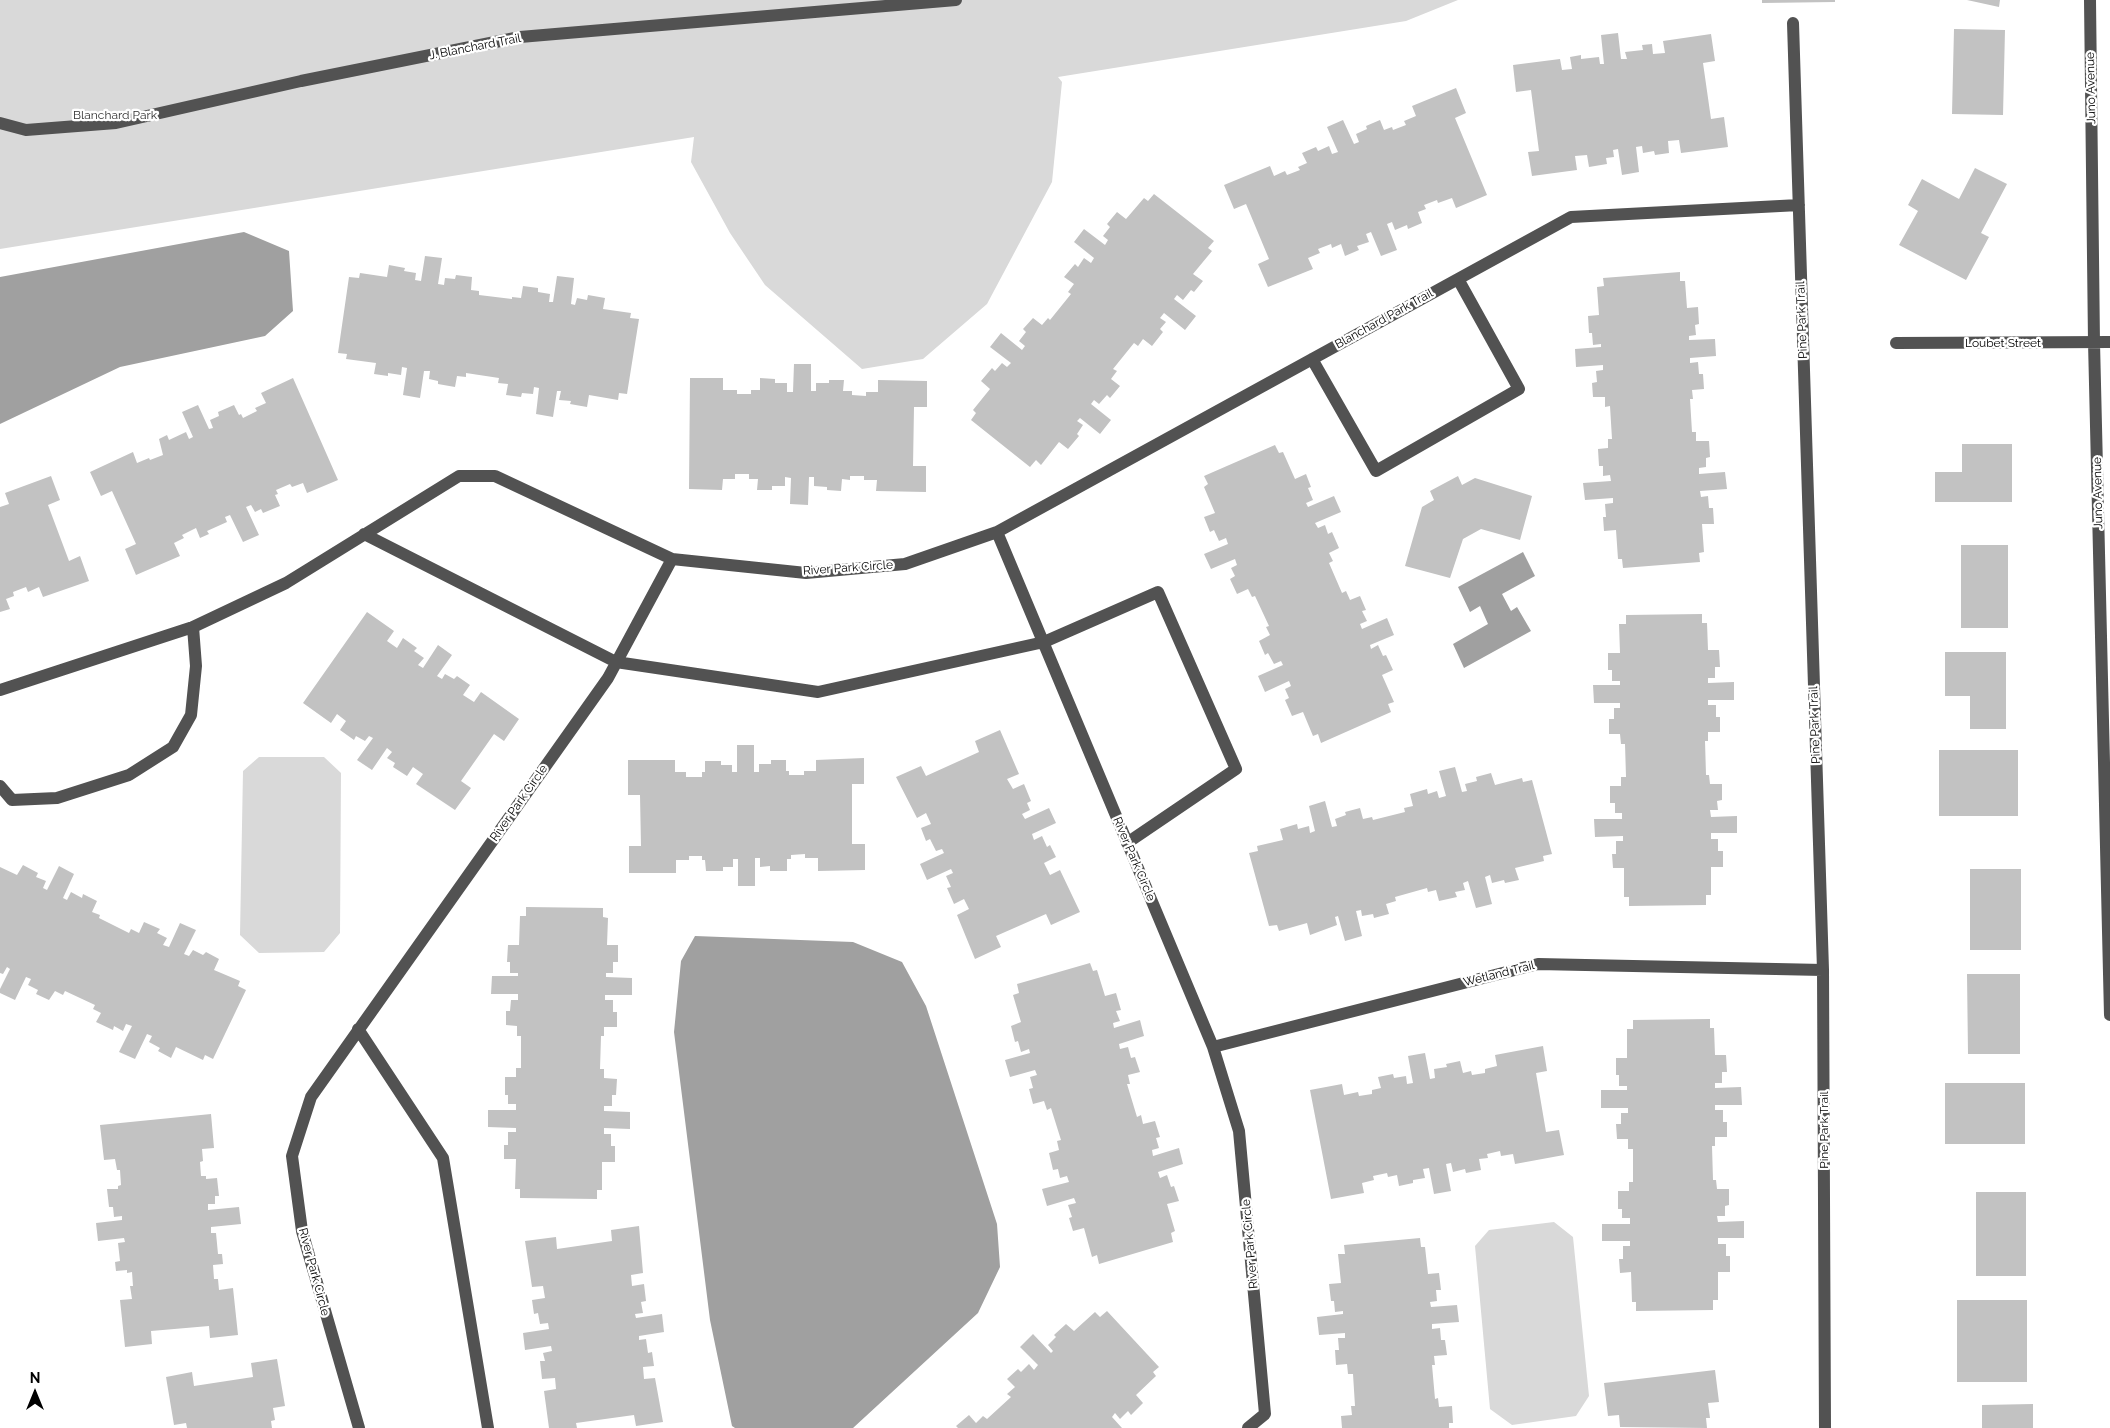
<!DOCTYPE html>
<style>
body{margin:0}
#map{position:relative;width:2110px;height:1428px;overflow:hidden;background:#fff;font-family:Raleway,sans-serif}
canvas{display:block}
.north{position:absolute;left:10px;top:1368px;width:50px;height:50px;-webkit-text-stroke:4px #fff;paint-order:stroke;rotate:0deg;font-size:14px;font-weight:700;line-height:20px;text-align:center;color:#000}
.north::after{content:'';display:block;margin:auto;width:18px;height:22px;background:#000;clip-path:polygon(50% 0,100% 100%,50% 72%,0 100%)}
</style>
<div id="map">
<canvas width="2110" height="1428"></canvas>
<div class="north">N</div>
</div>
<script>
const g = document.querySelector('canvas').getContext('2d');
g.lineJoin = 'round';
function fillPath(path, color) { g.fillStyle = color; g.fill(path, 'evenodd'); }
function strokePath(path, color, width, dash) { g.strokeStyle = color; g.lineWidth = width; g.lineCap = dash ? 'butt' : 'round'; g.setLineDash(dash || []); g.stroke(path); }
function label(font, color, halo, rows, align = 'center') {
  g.font = font + ' Raleway,sans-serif'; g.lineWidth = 4.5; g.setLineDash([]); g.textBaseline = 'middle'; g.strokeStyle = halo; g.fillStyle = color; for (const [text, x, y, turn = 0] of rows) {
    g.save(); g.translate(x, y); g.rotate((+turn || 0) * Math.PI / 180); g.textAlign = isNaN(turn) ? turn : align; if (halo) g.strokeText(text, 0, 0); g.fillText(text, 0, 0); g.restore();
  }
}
fillPath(new Path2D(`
 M0,0H1458L1406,21L1058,77L1062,82L1052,182L987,304L923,359L862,369L765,285L730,233L691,162L694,137L0,249Z
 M259,757H324L341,773L340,933L324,952L259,953L240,935L243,771Z
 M1554,1222L1573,1237L1589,1396L1576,1416L1512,1425L1490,1409L1475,1246L1489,1230Z`), '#d9d9d9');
fillPath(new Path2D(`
 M244,232L289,251L293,311L265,336L120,367L0,424V277Z
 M1523,552L1535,576L1502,594L1511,611L1517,607L1531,631L1464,668L1453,644L1488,624L1480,606L1470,612L1458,587Z
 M695,936L853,942L902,962L926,1006L997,1224L1000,1267L978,1313L853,1428H735L732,1426L710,1320L674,1032L681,961Z`), '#a0a0a0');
fillPath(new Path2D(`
 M1762,0H1835V2L1762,3Z
 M1967,0H2000L1999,7Z
 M1954,29L2005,30L2003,115L1952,114Z
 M1618,33L1621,59H1627L1625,52L1643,50L1642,45L1652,44L1653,54L1665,53L1663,41L1711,34L1715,61L1703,63L1711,119L1724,117L1728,147L1681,153L1679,140L1668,141L1669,153L1655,155L1654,151L1643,153L1642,146L1636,147L1639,172L1622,175L1618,149L1613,150L1614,157L1606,158L1607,164L1589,167L1587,155L1575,156L1577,170L1532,176L1528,152L1539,151L1531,90L1516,92L1513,65L1560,59L1562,70L1572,69L1570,57L1581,55V59L1599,57L1600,64H1604L1601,35Z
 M1456,88L1466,113L1455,118L1487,195L1456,208L1452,198L1438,203L1437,200L1424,205L1426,209L1418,212L1422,223L1408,229L1407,225L1395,230L1392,222L1387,224L1397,250L1381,256L1371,232L1366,234L1369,242L1357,246L1359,250L1345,256L1341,244L1332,248L1331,244L1318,249L1320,253L1308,258L1313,269L1268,287L1258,264L1269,259L1246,204L1234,209L1224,185L1270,166L1274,176L1285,171L1287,175L1300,170L1298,167L1307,163L1302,153L1316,147L1318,151L1329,146L1332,154L1338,152L1327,127L1343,120L1354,144L1359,142L1356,134L1367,129L1366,126L1380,120L1384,130L1392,127L1393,130L1406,125L1404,121L1416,116L1412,106Z
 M1975,168L2007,184L1981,233L1989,237L1966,280L1899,245L1918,211L1908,205L1922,179L1959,199Z
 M1154,194L1214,241L1208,248L1212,251L1193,274L1203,281L1194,292L1191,290L1183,300L1177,295L1174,299L1196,316L1185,330L1164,313L1160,318L1166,322L1160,329L1163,332L1152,346L1143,339L1138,346L1134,343L1113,369L1117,371L1111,379L1120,386L1110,398L1107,395L1099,404L1094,400L1091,404L1111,420L1100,434L1080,418L1077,421L1083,425L1077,434L1079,436L1068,449L1059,442L1041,465L1036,460L1030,467L971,420L976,413L973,410L990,389L981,381L992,368L995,371L1002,363L1007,367L1011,363L990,347L1001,333L1022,350L1025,346L1019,341L1026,332L1023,329L1033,318L1042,325L1048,318L1050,320L1071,294L1068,292L1074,284L1064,277L1075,264L1078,267L1084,258L1091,263L1094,258L1074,242L1084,229L1105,245L1108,240L1103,236L1110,227L1107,224L1117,212L1126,219L1144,198L1148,201Z
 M425,256L442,258L438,284L444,285L445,278L455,279L456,275L472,277L471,290L479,291V295L512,299V297L521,298L523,286L538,288V292L550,294L549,302H553L557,276L574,278L571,304L575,305L577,298L587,300L588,295L605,298L603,309L631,313L630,318L639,319L627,394L619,393L618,400L589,395L587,407L570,404L571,401L559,400L561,391H557L553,417L536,414L539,388L534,387L533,394L522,393L521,397L506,395L508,384L498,383L499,378L466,373V377L457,376L455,387L438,384V381L429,379L430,371H424L420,398L403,395L407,368L402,367L401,375L388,373V376L374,374L376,363L346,359L347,354L338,353L349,277L359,278L360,273L387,277L389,265L405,268L404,271L416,273L415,280L421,281Z
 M1680,272V281H1685L1687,308L1698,307L1699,324L1695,325L1696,335L1689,336V340L1715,339L1716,356L1690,358V363L1698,362L1699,374H1703L1704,389L1692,390L1693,399H1690L1692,432H1696V441H1709L1710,457L1706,458V467L1699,468V474L1725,472L1727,489L1700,491L1701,497L1708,496L1709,508H1713L1714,524H1702L1704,552L1699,553L1700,562L1623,568L1622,559H1618L1616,530L1604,531L1603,517H1606L1605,504L1613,503V498L1585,500L1583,483L1611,481L1610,475L1603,476V466H1599L1598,449L1608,448V439H1612L1610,406L1605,407V397H1593L1592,383L1597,382L1596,371L1603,370V365L1576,367L1575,349L1601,347V344L1593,345L1592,333H1589L1588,316L1599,315L1597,287L1604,286L1603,278Z
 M794,364H811V391H816V383H829V380H844L843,391H852V395L866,396V392H878V380L927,381V407H914L913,466H926V492L876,491L877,480H864V476H850V480L842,479L841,491L827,490V487L814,486V477H809L808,505L790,504L791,478L785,477V486H772V490H757L758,479H749V474H735V479H723L722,490L689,489L690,378H723V390H737V394H751V390H760V378L775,379V383H787V392H793Z
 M293,378L338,480L307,493L303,483L292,487L290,484L276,490L278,494L275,495L280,506L263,513L261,509L255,512L251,505L246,507L259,535L243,542L230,515L225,517L227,522L207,531L209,534L200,538L196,528L182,535L184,538L174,543L180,556L136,575L125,549L136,544L112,491L101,496L90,472L133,452L137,463L149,458L150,460L163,455L159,439L167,435L169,440L186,432L189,439L193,437L182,412L198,405L209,429L213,428L210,420L219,416L218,412L234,405L239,415L241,414L243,418L257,411L255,408L266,403L261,393Z
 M1962,444H2012V502H1935V472H1962Z
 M1275,445L1279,453L1283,452L1295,479L1306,474L1311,487L1308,488L1313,500L1306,503L1308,507L1334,496L1341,512L1315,523L1318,528L1325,525L1328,534L1332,532L1339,548L1329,553L1333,561L1329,563L1342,593L1346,591L1350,600L1360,596L1366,610L1362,611L1367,621L1360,624L1362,629L1387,618L1394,635L1370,645L1371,649L1378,645L1383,656L1386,655L1393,670L1382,675L1394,702L1388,704L1391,712L1321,743L1318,734L1313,736L1303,712L1292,716L1285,700L1289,698L1285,689L1291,686L1289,681L1265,692L1258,676L1283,665L1281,661L1274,664L1268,653L1265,655L1259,641L1270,635L1266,627L1269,626L1255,596L1252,597L1248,589L1237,594L1230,579L1235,576L1231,568L1237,565L1235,559L1211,569L1204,554L1228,544L1226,538L1219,541L1214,530L1210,532L1204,517L1215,513L1204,487L1208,484L1204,476Z
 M51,476L60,500L48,505L69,561L80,556L89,581L43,597L39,587L28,592L26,587L13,592L14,596L6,599L10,609L0,612V507L9,504L5,493Z
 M1458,476L1462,485L1475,478L1532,496L1520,540L1481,529L1463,539L1450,578L1405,566L1422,507L1434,500L1430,491Z
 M1961,545H2008V628H1961Z
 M367,612L394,631L387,641L397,648L403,638L417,648L414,651L424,658L418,665L423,668L438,645L452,655L437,676L442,679L445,674L454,679L457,676L470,685L463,695L474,702L481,692L519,719L504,741L494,734L461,781L471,788L455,810L416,784L423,774L413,767L407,776L393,767L395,763L387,758L392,752L387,748L372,770L357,760L373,738L369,736L365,741L356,736L354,740L340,730L346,721L337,714L331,723L303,703Z
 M1702,614V623H1707L1708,650H1719L1720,667H1715V678H1708V683L1734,682V700H1708V705H1716V717H1720V732H1708V741H1705L1706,775H1709L1710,784H1722V800L1717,801L1718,810H1710L1711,817L1737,816V833H1711V839H1718V851H1723V867H1711V895H1706V905L1629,906V897H1624V868H1613L1612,854H1616V841H1623V836L1595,837L1594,819H1622V813H1615V803H1610V786H1621V777H1626L1625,744H1621L1620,734H1609V719H1614V708H1620V703H1594L1593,685H1620V681H1612V670H1608V653H1620L1619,624H1626V615Z
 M1945,652H2006V729H1970V696H1945Z
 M1000,730L1019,774L1007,779L1013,789L1024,784L1031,801L1027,803L1030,810L1022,814L1025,819L1049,808L1056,823L1032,834L1034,840L1042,836L1047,847L1050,845L1056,857L1044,863L1050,875L1060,870L1080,912L1051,925L1046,914L996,936L1001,947L975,959L957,915L969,909L964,899L954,904L947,888L951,887L946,876L953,873L951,869L927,880L920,864L944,853L942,849L936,851L930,839L926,841L921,828L931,824L926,813L917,818L896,777L921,766L926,776L979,752L975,741Z
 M737,745H754V772H759V764H771V760H786V771H789V775H804V771H816V760L864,758V784H852V844H865V870L818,871V858H805V854L791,855V859H787V871H770V866L760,867V858H755V886H738V859H733V867H723V871H706L705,860H702V856H689V860H676V873H629V846H641L640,795H628V760H675V772H686V777H702V772H705V761H721V765H732V772H737Z
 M1939,750H2018V816H1939Z
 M1455,767L1462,792L1467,791L1465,784L1477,781L1476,777L1491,773L1495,785L1522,778L1523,782L1532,780L1552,854L1543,856L1544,861L1515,868L1519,880L1505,883L1504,880L1492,883L1490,875L1485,877L1492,904L1476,908L1468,881L1463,883L1465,890L1455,892L1457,897L1439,901L1436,890L1428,892L1427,888L1395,897L1396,901L1386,904L1389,914L1374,918L1373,914L1362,916L1361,910L1356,911L1362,936L1345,941L1338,916L1335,917L1337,925L1310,935L1307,923L1279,931L1277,925L1269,926L1249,853L1258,851L1257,846L1283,840L1280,829L1297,824L1298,829L1309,826L1310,833L1315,831L1309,806L1325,801L1332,827L1337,826L1335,819L1346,815L1345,812L1360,808L1363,819L1372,817L1373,820L1405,812L1404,808L1413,806L1410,794L1427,789L1428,794L1437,791L1439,798L1446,796L1439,771Z
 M23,865L38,873L36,877L46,881L43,888L47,890L59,866L74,874L63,898L67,900L71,892L82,898L83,894L97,901L92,912L100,915L99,918L129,933L131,929L139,933L144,922L160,929L157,933L167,938L163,945L169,947L180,923L196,930L184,954L189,956L193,950L203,955L206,952L219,959L214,970L240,981L238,986L246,990L213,1059L205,1055L203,1060L176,1047L171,1058L158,1051L160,1048L149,1042L152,1036L147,1034L135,1059L119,1052L132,1026L126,1024L123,1031L114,1026L113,1030L96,1022L101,1013L93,1009L95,1005L65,991L63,995L55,991L49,1000L36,994L38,990L28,985L31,979L26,977L15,1000L0,993V989L10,969L7,967L3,974L0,973V867L17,875Z
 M1970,869H2021V950H1970Z
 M526,907L603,908V917L608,918L607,945H618V962H613V973H606V977L632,978V995H605V1000H613V1012H617V1027H604V1036H601L600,1069H604V1078L617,1079L616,1095H612V1106H604V1111L630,1112V1129L604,1128V1134H611V1146H615V1162H602V1190H597V1199L520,1198V1189H515L516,1159H504V1145H508V1132H516V1128L488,1127V1110H516V1104H508V1095H505V1077H516V1068H521V1036H517V1026L506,1025V1011H510L511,1000H518V994H491L492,976H518V973H510V962H507L508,945H519L520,916H526Z
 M1090,963L1093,971L1097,970L1105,996L1116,993L1121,1010L1116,1011L1120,1021L1113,1023L1114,1028L1140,1020L1144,1036L1119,1044L1120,1049L1128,1047L1131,1058L1135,1057L1140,1072L1128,1075L1130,1084H1127L1137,1117L1141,1115L1143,1124L1155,1121L1160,1137L1156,1138L1159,1148L1152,1150L1153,1156L1179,1148L1183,1164L1158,1172L1160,1178L1167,1175L1171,1187L1174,1186L1179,1201L1167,1204L1175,1231L1171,1233L1173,1242L1099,1264L1097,1255L1092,1257L1084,1228L1073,1231L1069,1218L1072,1217L1068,1205L1076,1203L1074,1198L1047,1206L1042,1189L1069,1182L1067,1176L1060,1178L1058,1169L1053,1170L1049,1153L1059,1150L1057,1141L1061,1140L1051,1108L1047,1110L1044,1101L1033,1104L1029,1089L1033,1088L1030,1077L1037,1075L1035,1070L1010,1077L1005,1060L1030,1053L1029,1049L1021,1052L1018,1041L1015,1042L1011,1026L1021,1022L1013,995L1019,993L1017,984Z
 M1967,974H2020V1054H1968Z
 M1710,1019V1028H1714L1715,1055H1726L1727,1072H1722V1083H1715V1088L1741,1087L1742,1105H1715V1110H1723V1122H1727V1137H1715V1146H1712L1713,1180H1716L1717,1189H1729V1205L1725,1206V1216H1717L1718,1222L1744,1221V1238H1718V1244H1726V1256H1730V1272H1718V1300H1713V1310L1636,1311V1302H1632L1631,1272L1620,1273L1619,1259H1623V1246H1630V1241H1602V1224H1630V1218H1622V1209H1618V1191H1629V1182H1633V1149H1628V1139H1617L1616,1124H1621V1113H1628V1108H1601V1090H1627V1086H1619V1075H1616V1058H1627V1029H1633V1020Z
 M1543,1046L1547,1071L1536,1073L1546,1132L1559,1130L1564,1155L1515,1164L1513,1154L1501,1156L1500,1151L1487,1154L1488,1158L1479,1159L1481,1170L1466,1173L1465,1169L1453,1172L1451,1163L1446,1164L1451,1191L1434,1194L1429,1168L1423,1169L1425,1178L1413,1180V1183L1399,1186L1397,1175L1388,1177L1387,1173L1373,1176L1374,1180L1362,1183L1364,1193L1331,1199L1310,1090L1342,1084L1344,1095L1358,1092L1359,1096L1372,1094V1090L1381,1088L1378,1077L1393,1074L1394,1078L1406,1076L1407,1084L1413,1083L1408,1056L1425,1053L1430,1079L1435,1078L1434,1069L1447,1067L1446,1064L1460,1061L1463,1073L1471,1071L1472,1075L1485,1073V1069L1497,1066L1495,1055Z
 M1945,1083H2025V1144H1945Z
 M211,1114L214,1148L202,1149L203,1161L200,1162L201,1176H206V1179L217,1178L219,1196H215V1204H208V1210L239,1207L241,1224L211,1227V1233H216L218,1254H222L223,1264L213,1265L214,1279H218L219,1290L233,1288L238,1335L210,1338L209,1326L151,1331L152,1344L125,1347L120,1300L132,1299L130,1286H133L132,1272L127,1273V1270L116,1271L115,1262L120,1261L118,1243L125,1242L124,1238L98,1241L96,1223L122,1220V1216L114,1217L113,1207H109L107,1189H118V1186L121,1185L120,1170H117L115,1159L104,1160L100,1125Z
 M1976,1192H2026V1276H1976Z
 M639,1226L643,1273L631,1275L632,1286L644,1284L646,1301L641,1302L643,1313L635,1314L636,1318L662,1314L664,1332L639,1336V1340L646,1339L648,1353L652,1352L654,1366L643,1367L644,1379L655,1378L663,1422L636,1426L634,1415L576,1423L577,1428H549L544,1391L556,1389L555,1378L542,1379L540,1361H545L543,1353L552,1351L551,1346L525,1350L523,1333L549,1329L548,1323L540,1324L538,1313L534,1314L532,1300L545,1298L543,1286L532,1287L525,1241L556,1237L557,1249L612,1241L611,1230Z
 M1420,1238L1421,1247H1425L1428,1274L1439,1273L1441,1290H1436L1437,1301L1430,1302L1431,1307L1457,1305L1459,1322L1432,1324V1329L1440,1328L1441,1340H1445L1447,1355L1434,1356L1435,1365H1432L1435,1399L1438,1398L1439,1407L1452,1406L1453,1423H1449V1428H1342L1341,1416L1352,1415L1351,1406H1355L1353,1374H1348L1347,1364L1336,1365L1335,1350H1339L1338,1338H1345V1333L1319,1335L1317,1317L1343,1314V1311L1335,1312L1334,1301H1331L1329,1284L1341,1283L1338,1254H1345L1344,1245Z
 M1957,1300H2027V1382H1957Z
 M1107,1311L1159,1367L1153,1372L1156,1376L1136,1395L1143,1403L1131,1415L1128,1411L1120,1419L1115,1413L1112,1417L1122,1428H958L956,1426L969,1415L976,1423L983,1416L987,1419L1011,1397L1007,1394L1015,1387L1007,1379L1018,1369L1021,1372L1029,1364L1034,1370L1038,1365L1020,1347L1033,1334L1051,1353L1053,1351L1048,1345L1056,1337L1054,1335L1066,1324L1074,1331L1095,1312L1100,1317Z
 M277,1359L285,1406L273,1408L275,1420L271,1421L272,1428H187L186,1423L174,1425L166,1377L192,1372L194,1386L253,1377L251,1363Z
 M1715,1370L1719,1402L1708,1403L1710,1418H1706L1707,1428L1620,1427L1619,1415L1608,1416L1604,1383Z
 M2033,1404V1428H1982V1405Z`), '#c2c2c2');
strokePath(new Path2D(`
 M2090,0L2094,342L2110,1015
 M1793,23L1823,970L1825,1428
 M0,123L26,130L116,123L301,81L520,37L956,0
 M1896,343L2110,342
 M1312,359L1376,471L1519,389L1458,279
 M997,532L1213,1047L1239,1131L1265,1414L1248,1428
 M364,534L616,662L818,692L1044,642L1158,592L1236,769L1127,843
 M0,690L193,627L286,583L459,476H495L672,559
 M0,786L12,800L57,798L129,775L173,747L191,715L196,666L193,627
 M358,1029L443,1158L488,1428
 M1213,1047L1538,964L1823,970
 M359,1428L302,1231L292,1156L311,1097L608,678L672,559L806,573L905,564L997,532L1571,217L1799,205`), '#525252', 12);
label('12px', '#000', '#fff', [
 ["J. Blanchard Trail",475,47,-11],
 ["Juno Avenue",2091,88,-91],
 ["Blanchard Park Trail",1384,319,-29],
 ["Pine Park Trail",1802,320,-92],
 ["Loubet Street",2003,343],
 ["Juno Avenue",2098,493,-91],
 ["River Park Circle",848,568,-4],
 ["Pine Park Trail",1815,725,-92],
 ["River Park Circle",519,803,-55],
 ["River Park Circle",1134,859,67],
 ["Wetland Trail",1499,974,-14],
 ["Pine Park Trail",1824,1130,-90],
 ["River Park Circle",1250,1244,-95],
 ["River Park Circle",314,1272,75]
]);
label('12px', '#303030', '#fff', [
 ["Blanchard Park",115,115]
]);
</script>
